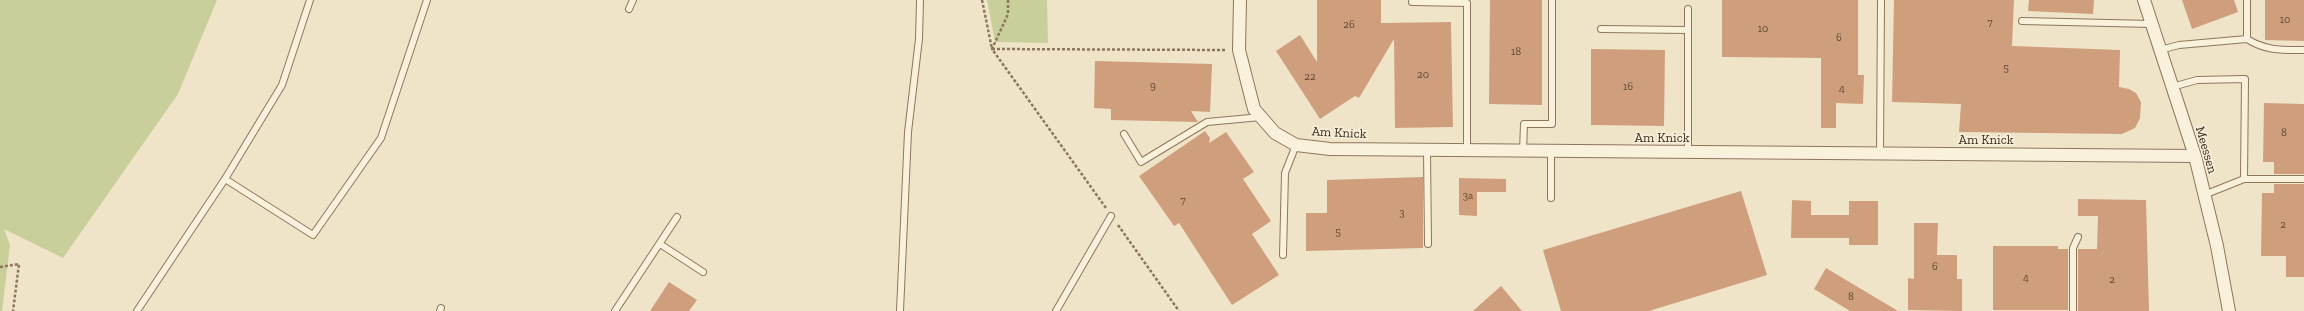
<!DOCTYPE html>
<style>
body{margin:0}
canvas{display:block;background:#f0e4c8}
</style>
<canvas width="2304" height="311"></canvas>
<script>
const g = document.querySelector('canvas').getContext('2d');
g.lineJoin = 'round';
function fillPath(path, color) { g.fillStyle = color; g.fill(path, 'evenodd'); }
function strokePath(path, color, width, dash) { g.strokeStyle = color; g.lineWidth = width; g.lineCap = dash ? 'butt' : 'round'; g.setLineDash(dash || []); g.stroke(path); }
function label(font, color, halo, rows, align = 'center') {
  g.font = font + ' "Zilla Slab",serif'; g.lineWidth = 3.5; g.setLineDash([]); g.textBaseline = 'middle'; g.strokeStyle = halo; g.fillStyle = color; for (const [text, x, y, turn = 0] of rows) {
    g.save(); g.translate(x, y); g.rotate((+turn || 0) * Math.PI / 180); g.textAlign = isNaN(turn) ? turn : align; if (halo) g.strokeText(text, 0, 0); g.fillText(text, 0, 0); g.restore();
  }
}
fillPath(new Path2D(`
 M0,0H217L178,94L63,258L4,229L10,245L2,311H0Z
 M987,0H1047L1048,43L995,42Z`), '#c9cf9b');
fillPath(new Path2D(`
 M1317,0H1381V23L1451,22L1453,127L1395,128L1394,39L1359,98L1355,96L1320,119L1276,51L1300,35L1317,62Z
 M1490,0H1542V105L1489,104Z
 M1722,0H1858V75H1864L1863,104L1836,103V128H1821V58L1722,57Z
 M1894,0H2014L2012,46L2120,50L2119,87L2129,89L2136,93L2141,102L2140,118L2135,128L2122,134L1959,132L1961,104L1892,102Z
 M2029,0H2094L2093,14L2028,11Z
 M2182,0H2234L2238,12L2192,29Z
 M2265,0H2304V41L2265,40Z
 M1591,49L1665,50L1664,126L1591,125Z
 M1095,61L1212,64L1210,112L1191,111L1198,122L1111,120V109L1094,108Z
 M2264,103L2304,104V174H2274V162H2263Z
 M1205,131L1210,138L1209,143L1226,132L1254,172L1243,179L1271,221L1252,234L1279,275L1232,305L1179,223L1174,226L1139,176Z
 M1423,177V248L1306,251V213H1327V180Z
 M1459,178L1506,179V192H1477V216L1459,215Z
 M2274,184H2304V277H2286V256H2261L2262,193H2274Z
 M1741,191L1767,275L1649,311H1561L1543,250Z
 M2078,199L2146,200L2149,311H2078V249H2097L2098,216H2078Z
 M1792,200L1811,201V215H1849V201H1878V245H1849V238H1791Z
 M1914,223H1938L1937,255H1957V279H1962V311L1908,310V278L1914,279Z
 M1993,246H2058V249H2068V310H1993Z
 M1826,268L1898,311H1850L1814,289Z
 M669,282L697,300L689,311H650Z
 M1501,286L1522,311H1473Z`), '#cf9f7d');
const lane = new Path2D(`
 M1412,2L1467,3V150
 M629,9L633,0
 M1688,9V30
 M2022,21L2152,24
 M1601,29L1688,30V152
 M2247,39C2266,51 2282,50 2304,50
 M2160,50L2179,45L2247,39V0
 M2172,87L2197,80L2245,79L2244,179
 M1124,134L1141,162L1207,122L1261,117
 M1427,150L1428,244
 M1523,151L1524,124H1552V0
 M1880,154L1881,0
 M225,179L313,235L381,138L427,0
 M2204,195L2244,179H2304
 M1551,198V151
 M660,244L703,272
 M1283,255L1285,173L1296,145
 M137,311L225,179L282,85L310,0
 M440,311L441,308
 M615,311L677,217
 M900,311L908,132L919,39L920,0
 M1056,311L1111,216
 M2073,311V248L2078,237`);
const street = new Path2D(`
 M1240,0L1239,50L1254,109L1275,133L1296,145L1330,149L2195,156
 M2144,0L2195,156L2217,246L2229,311`);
strokePath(lane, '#8d765c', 8);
strokePath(street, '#8d765c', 14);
strokePath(new Path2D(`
 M982,0L992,49L1226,50
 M1008,0V14L992,49L1106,208
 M1118,225L1179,311
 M0,267L19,264L13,311`), '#8d765c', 2.5, [3, 2]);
strokePath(lane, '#faf1dc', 6);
strokePath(street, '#faf1dc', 12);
label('11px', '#624a37', null, [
 ["10",2285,20],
 ["7",1990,23],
 ["26",1349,25],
 ["10",1763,29],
 ["6",1839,38],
 ["18",1516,52],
 ["5",2006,68],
 ["20",1423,75],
 ["22",1310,77],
 ["9",1153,86],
 ["16",1628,87],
 ["4",1842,89],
 ["8",2284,133],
 ["3a",1468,196],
 ["7",1183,201],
 ["3",1402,213],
 ["2",2283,225],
 ["5",1338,232],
 ["6",1935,267],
 ["4",2026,278],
 ["2",2112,280],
 ["8",1851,297]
]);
label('13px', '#3d2e20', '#f7eed8', [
 ["Am Knick",1339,133,3],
 ["Am Knick",1662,138],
 ["Am Knick",1986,140],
 ["Meessen",2206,150,74]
]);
</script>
